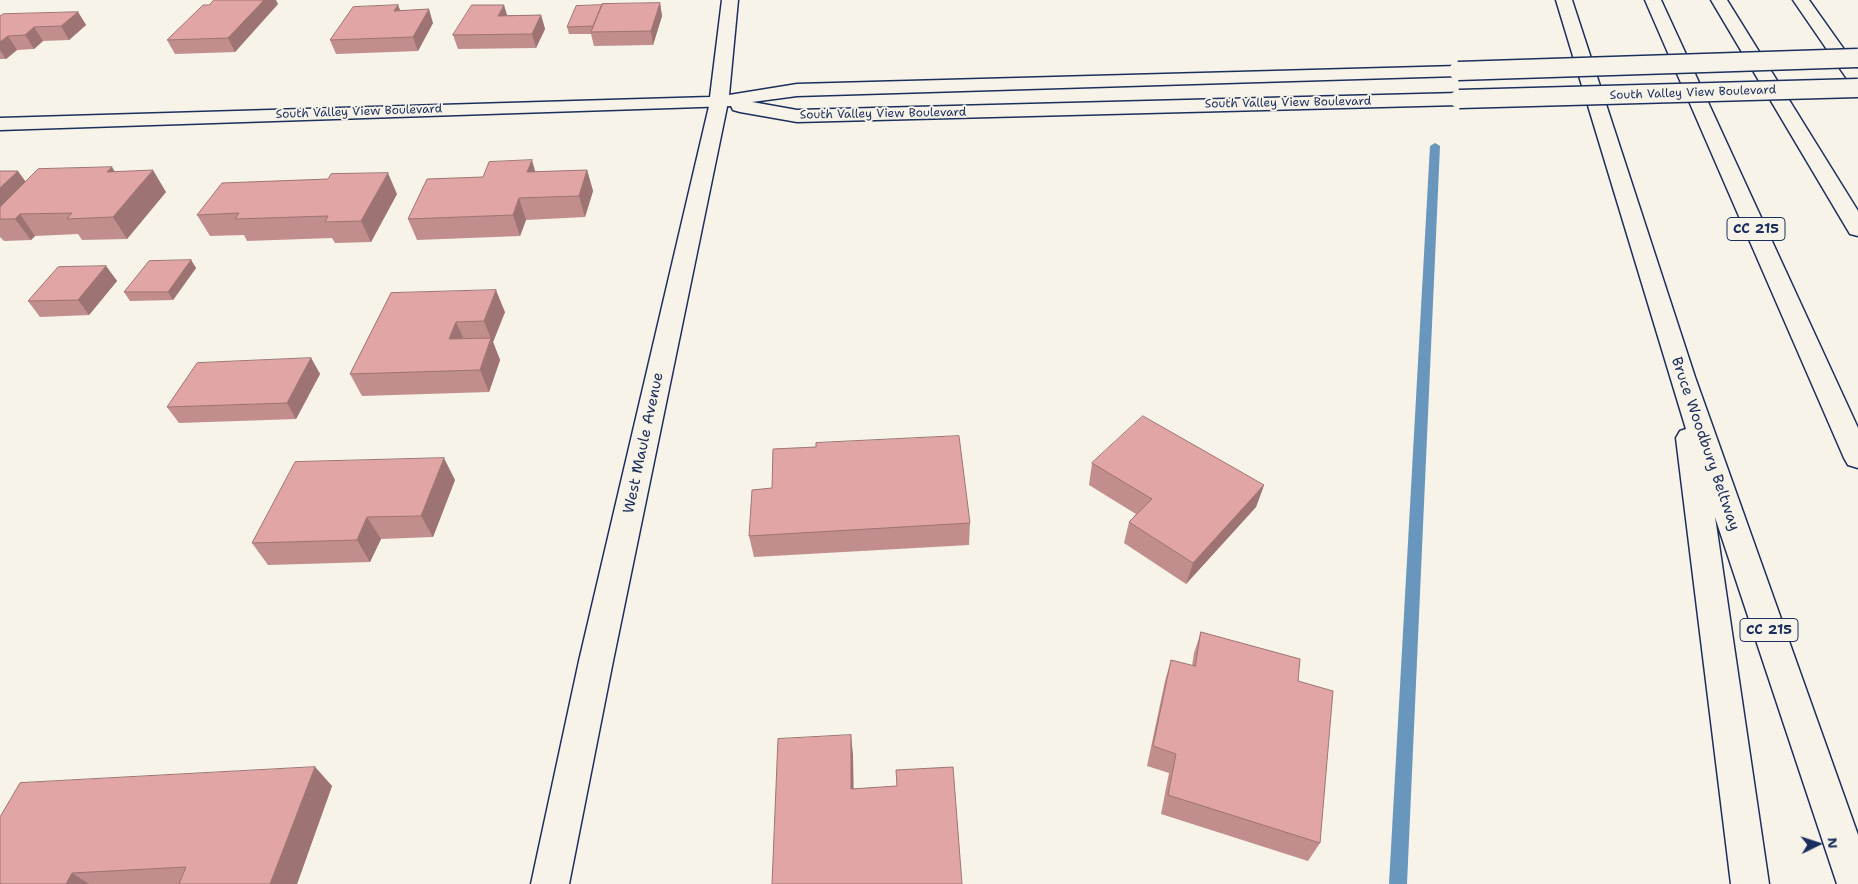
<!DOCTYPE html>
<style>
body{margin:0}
#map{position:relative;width:1858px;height:884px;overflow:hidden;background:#f7f3e8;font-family:"Shantell Sans",sans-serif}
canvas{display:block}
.north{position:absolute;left:1793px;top:819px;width:50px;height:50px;-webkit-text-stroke:4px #f7f3e8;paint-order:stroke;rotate:86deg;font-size:14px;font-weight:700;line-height:20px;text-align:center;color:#1b2f5e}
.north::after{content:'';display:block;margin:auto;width:18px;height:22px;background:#1b2f5e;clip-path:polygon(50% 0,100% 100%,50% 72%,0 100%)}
</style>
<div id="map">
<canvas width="1858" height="884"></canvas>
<div class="north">N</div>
</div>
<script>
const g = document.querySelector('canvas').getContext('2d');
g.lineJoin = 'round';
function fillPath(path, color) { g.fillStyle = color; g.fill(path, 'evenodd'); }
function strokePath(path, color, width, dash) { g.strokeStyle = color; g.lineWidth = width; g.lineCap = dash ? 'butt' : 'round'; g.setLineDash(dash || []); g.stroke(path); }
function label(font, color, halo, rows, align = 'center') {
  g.font = font + ' "Shantell Sans",sans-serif'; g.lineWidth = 4; g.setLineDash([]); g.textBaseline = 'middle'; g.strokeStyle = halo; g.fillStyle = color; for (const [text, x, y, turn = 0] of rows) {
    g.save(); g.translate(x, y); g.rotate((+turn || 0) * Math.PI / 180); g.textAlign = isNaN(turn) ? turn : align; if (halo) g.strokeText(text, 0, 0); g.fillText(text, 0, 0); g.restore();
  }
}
fillPath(new Path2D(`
 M1435,143L1440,146L1407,884H1389L1430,146Z`), '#6896bd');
const street = new Path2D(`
 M719,96L726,98L728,102L613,661L569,884H531L579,661L710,102L712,98Z`);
const secondary = new Path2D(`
 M722,0H738L729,95L797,84L1458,66L1464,67L1467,71L1464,75L1458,76L797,96L752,102L797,110L1459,93L1466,95L1468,99L1466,103L1459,105L797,122L740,112L733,110L731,106L0,130V118L710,97Z`);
const highway = new Path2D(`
 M1556,0H1572L1695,377L1858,835V884H1837L1715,517L1769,884H1731L1676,438L1680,431L1686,429Z
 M1645,0H1661L1858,428V468L1848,465L1844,458Z
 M1711,0H1727L1858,211V236L1850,234L1847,229Z
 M1793,0H1809L1858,69V87L1852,86Z`);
strokePath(street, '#1b2f5e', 3);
strokePath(secondary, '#1b2f5e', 3);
strokePath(highway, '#1b2f5e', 3);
fillPath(street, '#f7f3e8');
fillPath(secondary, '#f7f3e8');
fillPath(highway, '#f7f3e8');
const secondaryBridge = new Path2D(`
 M1458,71L1858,58
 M1459,99L1858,88`);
strokePath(secondaryBridge, '#1b2f5e', 21, []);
strokePath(secondaryBridge, '#f7f3e8', 18);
fillPath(new Path2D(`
 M660,3L662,16L653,45L594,46L591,34H569L567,27L602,5Z
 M278,4L235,52L175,54L167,40Z
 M398,5L400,10L433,23L418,51L336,54L330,40Z
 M78,12L86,25L69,40L43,41L34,49L17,50L6,59H0V16Z
 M508,15H541L545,29L536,48L458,49L453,35Z
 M587,170L593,191L585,217L526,220L520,236L417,240L408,219L483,177L536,172Z
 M0,171L26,182L115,172L166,192L127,239L82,240L78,234L35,236L31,240L4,241L0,237Z
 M397,194L371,242L335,243L332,238L247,241L244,235L210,236L197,215Z
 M191,260L196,268L173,300L130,301L124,292Z
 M106,266L117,281L89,315L40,317L28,301Z
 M391,293L505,312L493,342L500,360L489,392L362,396L350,374Z
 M311,358L320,374L296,419L179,423L167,407Z
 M1092,463L1264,485L1256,507L1186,584L1124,543L1129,522L1136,514L1089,485Z
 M455,480L433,537L381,539L370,562L268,565L252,543Z
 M772,488L970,523L969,545L754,557L749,536Z
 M1201,632L1298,681L1320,843L1308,861L1161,814L1169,773L1147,766L1165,681L1171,660L1192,666L1194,653Z
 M315,767L332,786L297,884H0Z`), '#c18e8d');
fillPath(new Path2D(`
 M264,0H276L278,4L235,52L228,38Z
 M660,3L662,16L653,45L651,31Z
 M398,5L403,19L394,11Z
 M504,5L508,18L498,16Z
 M429,9L433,23L418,51L413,37Z
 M78,12L86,25L69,40L61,26Z
 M541,15L545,29L536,48L532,34Z
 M34,27L43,41L34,49L25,35Z
 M8,36L17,50L6,59L0,50V42Z
 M532,160L538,181L527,172Z
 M112,167L125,188L107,172Z
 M153,170L166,192L127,239L113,217Z
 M587,170L593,191L585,217L579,196Z
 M18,171L33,192L0,219V188Z
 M388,173L397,194L371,242L361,221Z
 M519,198L526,220L520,236L513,215Z
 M20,214L35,236L31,240L15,219Z
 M191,260L196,268L173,300L168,292Z
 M106,266L117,281L89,315L78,300Z
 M496,290L505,312L493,342L500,360L489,392L480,370L491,339L484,321Z
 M456,322L466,344L449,339Z
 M311,358L320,374L296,419L287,403Z
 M444,458L455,480L433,537L421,516Z
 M1264,485L1256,507L1186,584L1193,563Z
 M367,517L381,539L370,562L357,540Z
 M851,735L853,755L854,807L851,789Z
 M315,767L332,786L297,884H270Z
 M72,873L89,884H66Z`), '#9d7473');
const building = new Path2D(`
 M214,0H264L228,38L167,40L203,5H209Z
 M660,3L651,31L591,32L602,4Z
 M398,5L394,11L429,9L413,37L330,40L353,7Z
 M472,5H504L498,16L541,15L532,34L453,35Z
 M602,5L593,26L567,27L576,6Z
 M78,12L61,26L34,27L25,35L8,36L0,42V16L3,14Z
 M532,160L527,172L587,170L579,196L519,198L513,215L408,219L427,179L483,177L489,162Z
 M112,167L107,172L153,170L113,217L67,219L72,213L20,214L15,219H0V207L38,169Z
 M0,171H18L0,188Z
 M388,173L361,221L325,222L328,216L235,219L239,213L197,215L222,183L328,179L331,174Z
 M191,260L168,292H124L149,261Z
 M106,266L78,300L28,301L58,267Z
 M496,290L484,321L456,322L449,339L491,338L480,370L350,374L391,293Z
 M311,358L287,403L167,407L197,363Z
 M1143,416L1264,485L1193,563L1129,522L1152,499L1092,463Z
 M959,436L970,523L749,536L752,490L772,488L773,449L816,447V443Z
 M444,458L421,516L367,517L357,540L252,543L295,462Z
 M1201,632L1300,659L1298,681L1333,691L1320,843L1168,795L1176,754L1153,746L1171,660L1195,666Z
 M851,735V789L897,786L896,770L953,767L962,884H772L778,739Z
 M315,767L270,884H179L186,867L72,873L66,884H0V817L20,783Z`);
fillPath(building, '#e0a5a4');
strokePath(building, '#9d7473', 1);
label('12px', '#1b2f5e', '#f7f3e8', [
 ["South Valley View Boulevard",1693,93,-2],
 ["South Valley View Boulevard",1288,103,-1],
 ["South Valley View Boulevard",359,112,-2],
 ["South Valley View Boulevard",883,114,-1]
]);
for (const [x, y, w] of [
 [1756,229,58],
 [1769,630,58]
]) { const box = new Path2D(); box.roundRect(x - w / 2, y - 11.5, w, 23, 4); g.fillStyle = '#f7f3e8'; g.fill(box); strokePath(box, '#1b2f5e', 1); }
label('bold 14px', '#1b2f5e', null, [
 ["CC 215",1756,229],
 ["CC 215",1769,630]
]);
label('15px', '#1b2f5e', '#f7f3e8', [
 ["West Maule Avenue",644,443,-78],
 ["Bruce Woodbury Beltway",1705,444,71]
]);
</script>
